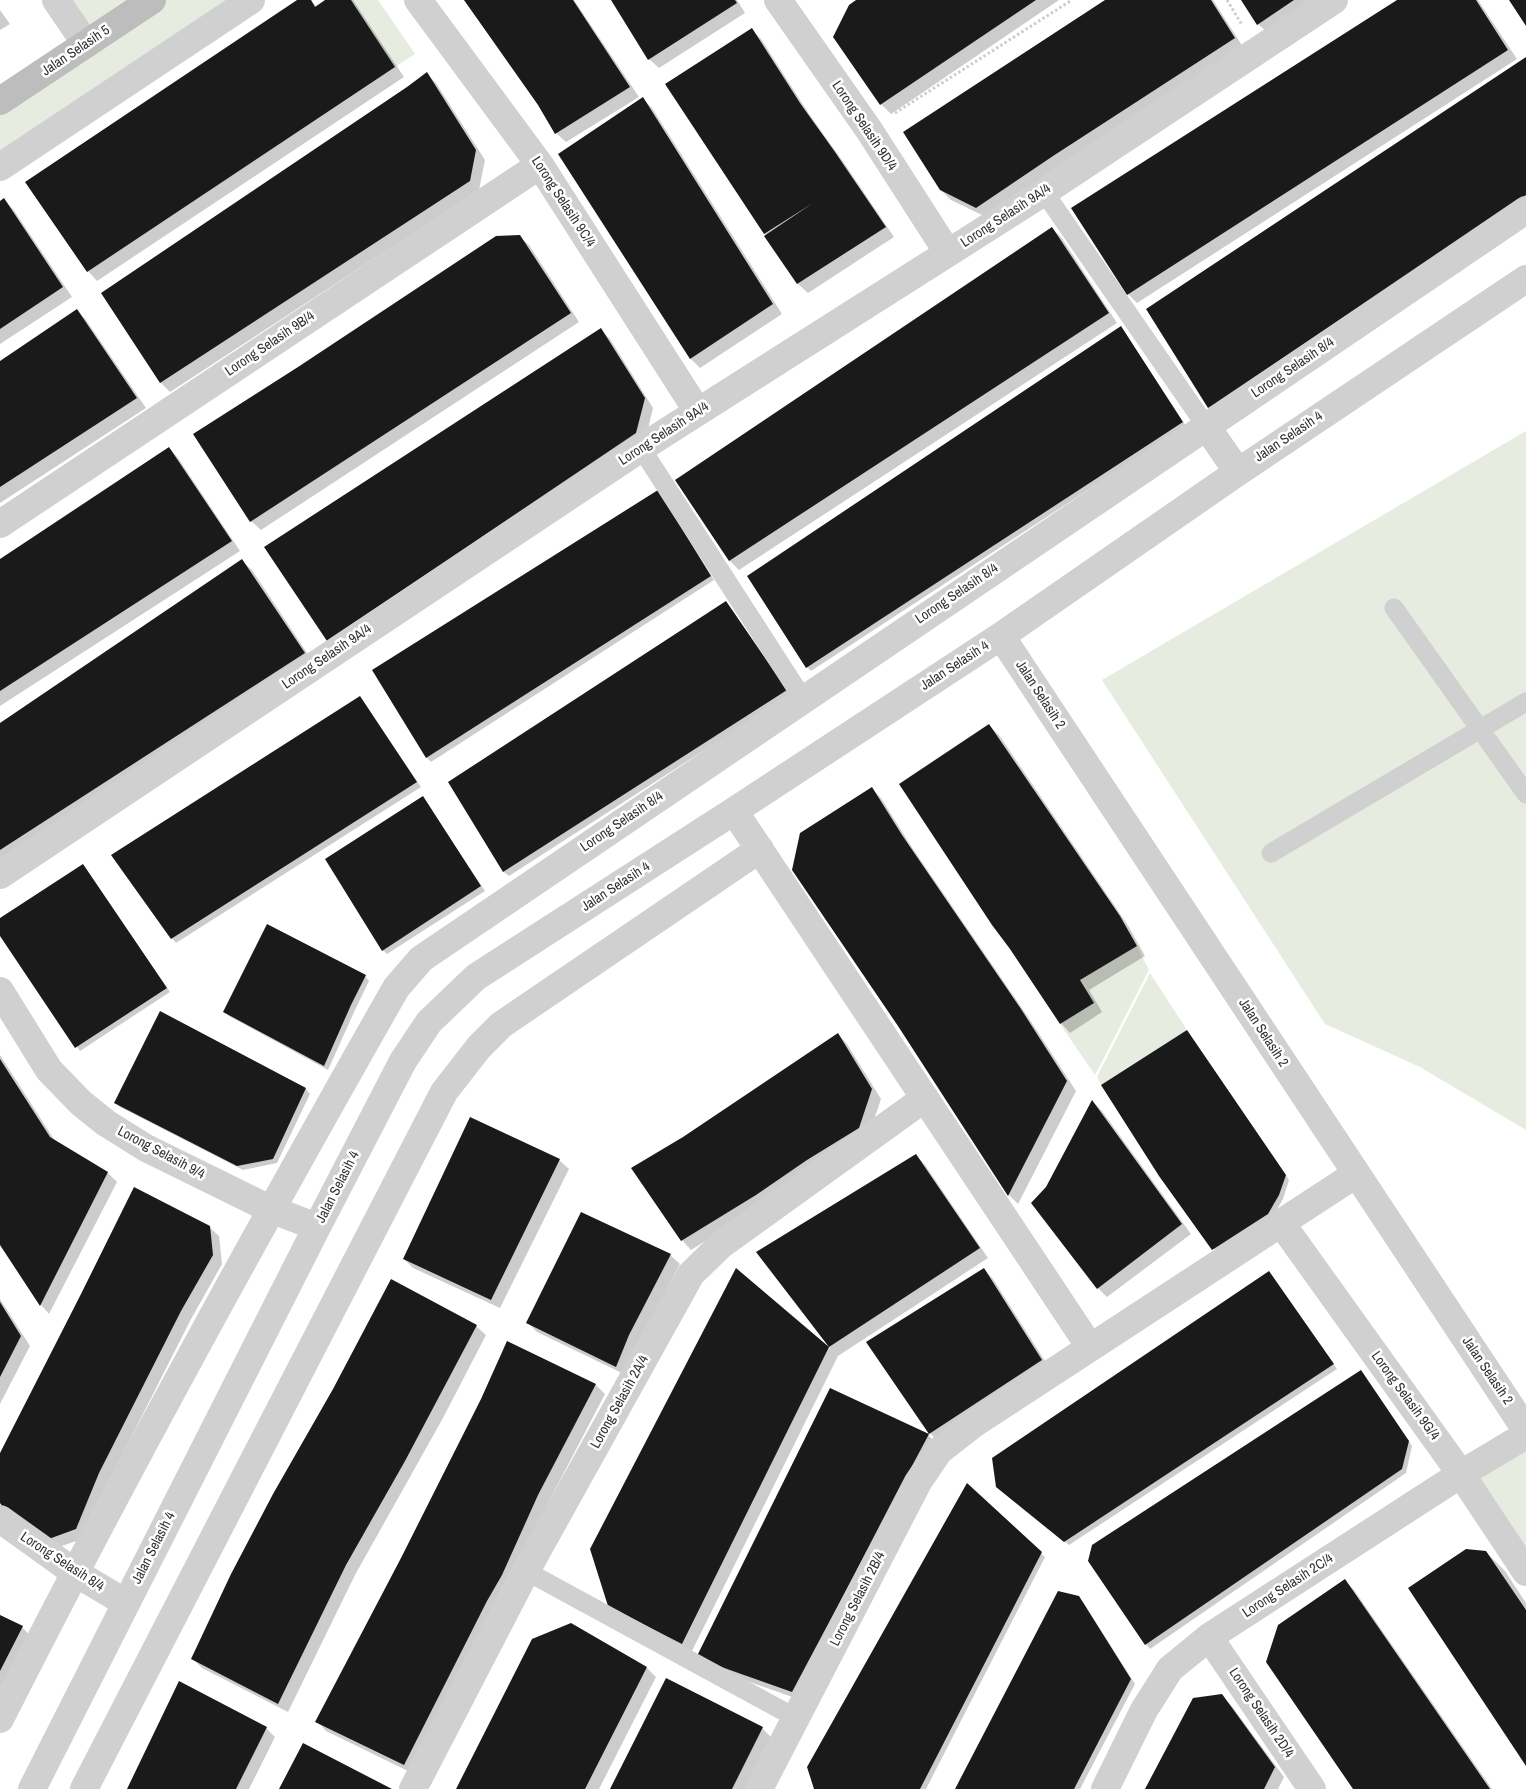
<!DOCTYPE html>
<style>
body{margin:0}
canvas{display:block;background:#fff}
</style>
<canvas width="1526" height="1789"></canvas>
<script>
const g = document.querySelector('canvas').getContext('2d');
g.lineJoin = 'round';
function fillPath(path, color) { g.fillStyle = color; g.fill(path, 'evenodd'); }
function strokePath(path, color, width, dash) { g.strokeStyle = color; g.lineWidth = width; g.lineCap = dash ? 'butt' : 'round'; g.setLineDash(dash || []); g.stroke(path); }
function label(font, color, halo, rows, align = 'center') {
  g.font = font + ' "Archivo Narrow",sans-serif'; g.lineWidth = 5; g.setLineDash([]); g.textBaseline = 'middle'; g.strokeStyle = halo; g.fillStyle = color; for (const [text, x, y, turn = 0] of rows) {
    g.save(); g.translate(x, y); g.rotate((+turn || 0) * Math.PI / 180); g.textAlign = isNaN(turn) ? turn : align; if (halo) g.strokeText(text, 0, 0); g.fillText(text, 0, 0); g.restore();
  }
}
fillPath(new Path2D(`
 M56,0H251L0,167V101L86,44Z
 M351,0H378L415,54L395,67Z
 M1526,431V1130L1420,1067L1325,1024L1102,680Z
 M1137,946L1149,970L1095,1075L1060,1024L1093,1003L1080,980Z
 M1150,973L1187,1030L1101,1085L1097,1077Z
 M1526,1435V1572L1461,1474Z`), '#e6ecdf');
fillPath(new Path2D(`
 M300,0H311L317,7L328,0H353L404,77L97,281L88,271Z
 M464,0H574L639,97L566,142L556,133L539,104Z
 M612,0H737L745,13L659,68L649,59Z
 M859,0H1059L891,114L881,104L835,37Z
 M1107,0H1213L1243,47L986,217L951,200L941,190Z
 M1243,0H1317L1268,33L1258,24Z
 M1399,0H1478L1517,59L1137,303L1128,294Z
 M0,10L10,24L0,30Z
 M752,30L761,39L809,114L844,163L894,237L808,293L798,284L765,234Z
 M1526,58V202L1213,412L1209,407Z
 M427,74L436,83L485,160L479,190L170,392L161,383L103,293Z
 M643,99L652,108L782,314L700,368L691,359Z
 M4,200L13,209L72,297L0,344V202Z
 M1052,228L1061,237L1117,323L739,570L730,561L676,480Z
 M519,236L529,245L579,322L261,530L251,521Z
 M77,310L86,320L146,408L0,503V362Z
 M1121,328L1186,426L811,671L807,667Z
 M601,330L610,339L653,408L645,442L337,649Z
 M169,448L178,458L240,551L0,706V561Z
 M662,496L714,580L431,762L427,758L374,670Z
 M242,561L252,570L313,662L0,865V725Z
 M725,602L790,695L509,876L504,872L450,783Z
 M360,697L421,787L176,943L172,938Z
 M989,726L999,735L1129,927L1145,956L1089,990L1102,1012L1070,1033L1061,1023L1011,948Z
 M871,788L881,798L911,846L1030,1020L1076,1091L1018,1204L1009,1195L899,1024Z
 M423,798L485,891L387,954L383,950Z
 M83,865L170,992L80,1051L0,933V919Z
 M365,976L369,981L355,1010L328,1070L229,1016L224,1011Z
 M161,1013L306,1089L310,1094L277,1163L243,1170L120,1107L116,1103Z
 M1187,1031L1289,1180L1283,1199L1272,1218L1218,1254L1145,1151Z
 M838,1034L847,1044L881,1099L868,1138L765,1204L691,1250L682,1240L633,1168L684,1138Z
 M0,1055L55,1141L108,1173L117,1182L49,1314L41,1305L0,1243Z
 M1093,1102L1102,1111L1191,1234L1107,1297L1098,1288L1047,1188Z
 M916,1155L925,1165L988,1258L838,1356L691,1653L619,1615L736,1270L831,1350L758,1252Z
 M559,1160L569,1169L500,1308L413,1268L404,1259Z
 M209,1227L219,1236L222,1264L190,1321L108,1483L85,1538L56,1548L0,1500V1455Z
 M670,1255L680,1264L638,1345L626,1375L537,1332L528,1323Z
 M984,1269L993,1279L1050,1369L939,1443L930,1433L867,1343Z
 M1269,1273L1337,1369L1069,1545L1002,1491Z
 M0,1299L30,1346L0,1404Z
 M476,1326L486,1335L443,1418L355,1575L288,1712L202,1668L192,1658Z
 M1361,1371L1412,1446L1406,1473L1150,1649L1146,1644Z
 M596,1385L605,1394L547,1505L414,1774L326,1731L317,1721Z
 M831,1390L928,1435L938,1445L801,1700L707,1667Z
 M967,1485L1045,1557L926,1789H815Z
 M1486,1552L1505,1571L1526,1603V1764Z
 M1345,1581L1354,1590L1492,1789H1355Z
 M1078,1598L1083,1602L1135,1684L1080,1789H957Z
 M0,1617L22,1627L31,1637L0,1696Z
 M571,1625L647,1668L656,1677L599,1789H457Z
 M666,1680L762,1728L772,1738L746,1789H611Z
 M1221,1696L1231,1705L1284,1777L1278,1789H1147Z
 M266,1728L275,1737L249,1789H128Z`), '#0003');
fillPath(new Path2D(`
 M297,0H311L315,7L325,0H351L395,67L87,272L25,182Z
 M464,0H573L630,87L555,134L538,105Z
 M611,0H735L737,3L648,60Z
 M856,0H1036L880,105L833,37L849,5Z
 M1105,0H1211L1235,38L1053,156L976,208L940,190L903,132Z
 M1241,0H1294L1257,25Z
 M1397,0H1476L1508,50L1127,295L1071,208Z
 M1509,0H1526V26Z
 M752,28L800,103L835,152L886,227L797,284L764,236L813,203L764,234L665,84Z
 M1526,57V195L1208,408L1146,309Z
 M427,72L476,150L470,181L160,383L101,293L407,87Z
 M643,97L773,304L690,359L558,154Z
 M4,198L63,287L0,329V201Z
 M1052,227L1109,313L729,561L675,480Z
 M520,235L571,313L250,522L193,434L298,367L496,236Z
 M77,309L137,398L0,487V361Z
 M1121,326L1183,422L806,668L747,576Z
 M601,328L645,398L636,433L327,641L264,547Z
 M169,447L232,541L0,691V559Z
 M658,490L711,576L426,758L372,670Z
 M242,559L305,653L0,850V723Z
 M726,601L787,690L503,872L448,782Z
 M360,696L417,782L171,939L111,855Z
 M989,724L1120,916L1137,946L1080,980L1094,1003L1060,1024L1010,949L992,925L899,784Z
 M872,787L902,835L1021,1009L1067,1081L1008,1196L898,1026L792,870L800,833Z
 M423,796L481,886L382,951L325,859Z
 M83,864L167,988L75,1048L0,936V918Z
 M267,924L366,975L351,1005L324,1066L223,1012Z
 M160,1011L306,1088L273,1159L237,1166L114,1103Z
 M1187,1030L1286,1175L1279,1195L1268,1214L1212,1250L1159,1176L1101,1085Z
 M838,1033L872,1089L859,1128L807,1160L756,1195L681,1241L631,1168L683,1137Z
 M0,1059L50,1137L108,1172L40,1306L0,1245Z
 M1092,1100L1182,1224L1097,1289L1031,1203L1046,1187Z
 M470,1117L560,1159L491,1300L403,1259Z
 M916,1154L980,1248L829,1347L756,1252Z
 M134,1187L210,1226L213,1255L181,1311L99,1473L76,1529L46,1540L12,1521L0,1503V1453L81,1294Z
 M581,1212L671,1254L629,1335L616,1367L526,1323Z
 M736,1268L829,1347L682,1644L608,1606L590,1549Z
 M984,1268L1042,1360L929,1434L866,1342Z
 M1269,1271L1334,1364L1064,1542L996,1487L992,1458Z
 M391,1279L477,1325L405,1461L346,1565L278,1704L191,1659L231,1574L273,1494L333,1389Z
 M0,1302L21,1336L0,1377Z
 M507,1341L596,1384L538,1495L502,1575L487,1601L404,1765L315,1722L401,1558L481,1399Z
 M1361,1370L1409,1441L1402,1469L1145,1645L1088,1561L1092,1545Z
 M830,1388L929,1434L792,1692L696,1658Z
 M967,1483L1042,1552L920,1789H814L807,1767Z
 M1466,1549L1486,1551L1526,1610V1766L1408,1588Z
 M1345,1579L1490,1789H1353L1266,1662L1278,1625Z
 M1058,1591L1079,1596L1131,1679L1074,1789H955Z
 M0,1615L23,1626L0,1671Z
 M571,1623L647,1667L585,1789H456L532,1639Z
 M666,1678L763,1727L732,1789H610Z
 M179,1681L267,1727L236,1789H127Z
 M1222,1694L1275,1767L1264,1789H1145L1193,1698Z
 M303,1743L392,1789H279Z`), '#1a1a1a');
strokePath(new Path2D(`
 M1227,0L1242,25
 M895,113L1072,0`), '#cdcdcd', 3, [2.5, 2.5]);
strokePath(new Path2D(`
 M1044,192L1206,426
 M641,448L803,699
 M1394,608L1526,794
 M1271,853L1526,702
 M526,1571L796,1718`), '#d0d0d0', 19);
strokePath(new Path2D(`
 M56,0L86,44
 M418,0L540,165L698,412
 M778,0L869,130L948,253
 M0,167L251,0
 M1206,426L1238,472
 M0,524L540,165
 M1001,636L1526,1430
 M734,811L1090,1347
 M0,875L641,448L1044,192L1334,0
 M0,991L49,1070L81,1103L106,1123L146,1148L270,1209L317,1227
 M1281,1223L1461,1474L1526,1572
 M0,1519L74,1572L126,1603
 M1209,1637L1312,1789
 M0,1719C125,1471 259,1229 396,988L421,959L1526,210
 M32,1789L317,1227L403,1061L429,1022L476,977L734,811L1001,636L1238,472L1526,279
 M84,1789L444,1092L479,1047L501,1025L760,849
 M413,1789L526,1571L691,1274L721,1245L925,1098
 M759,1789L918,1482L939,1451L975,1423L1356,1174
 M1105,1789L1144,1710L1170,1669L1209,1637L1461,1474L1526,1435`), '#d0d0d0', 28);
strokePath(new Path2D(`
 M0,101L152,0`), '#bdbdbd', 28);
label('14px', '#333', '#fff', [
 ["Jalan Selasih 5",76,51,-34],
 ["Lorong Selasih 9D/4",864,126,56],
 ["Lorong Selasih 9C/4",563,202,57],
 ["Lorong Selasih 9A/4",1006,216,-33],
 ["Lorong Selasih 9B/4",270,344,-34],
 ["Lorong Selasih 8/4",1293,368,-34],
 ["Lorong Selasih 9A/4",664,434,-33],
 ["Jalan Selasih 4",1289,437,-34],
 ["Lorong Selasih 8/4",957,594,-34],
 ["Lorong Selasih 9A/4",327,657,-34],
 ["Jalan Selasih 4",955,666,-33],
 ["Jalan Selasih 2",1040,695,57],
 ["Lorong Selasih 8/4",622,822,-34],
 ["Jalan Selasih 4",616,887,-33],
 ["Jalan Selasih 2",1263,1033,57],
 ["Lorong Selasih 9/4",161,1153,28],
 ["Jalan Selasih 4",338,1187,-63],
 ["Jalan Selasih 2",1487,1371,56],
 ["Lorong Selasih 9G/4",1405,1396,54],
 ["Lorong Selasih 2A/4",620,1402,-61],
 ["Jalan Selasih 4",154,1548,-63],
 ["Lorong Selasih 8/4",62,1562,33],
 ["Lorong Selasih 2C/4",1288,1586,-33],
 ["Lorong Selasih 2B/4",858,1599,-63],
 ["Lorong Selasih 2D/4",1261,1713,56]
]);
</script>
